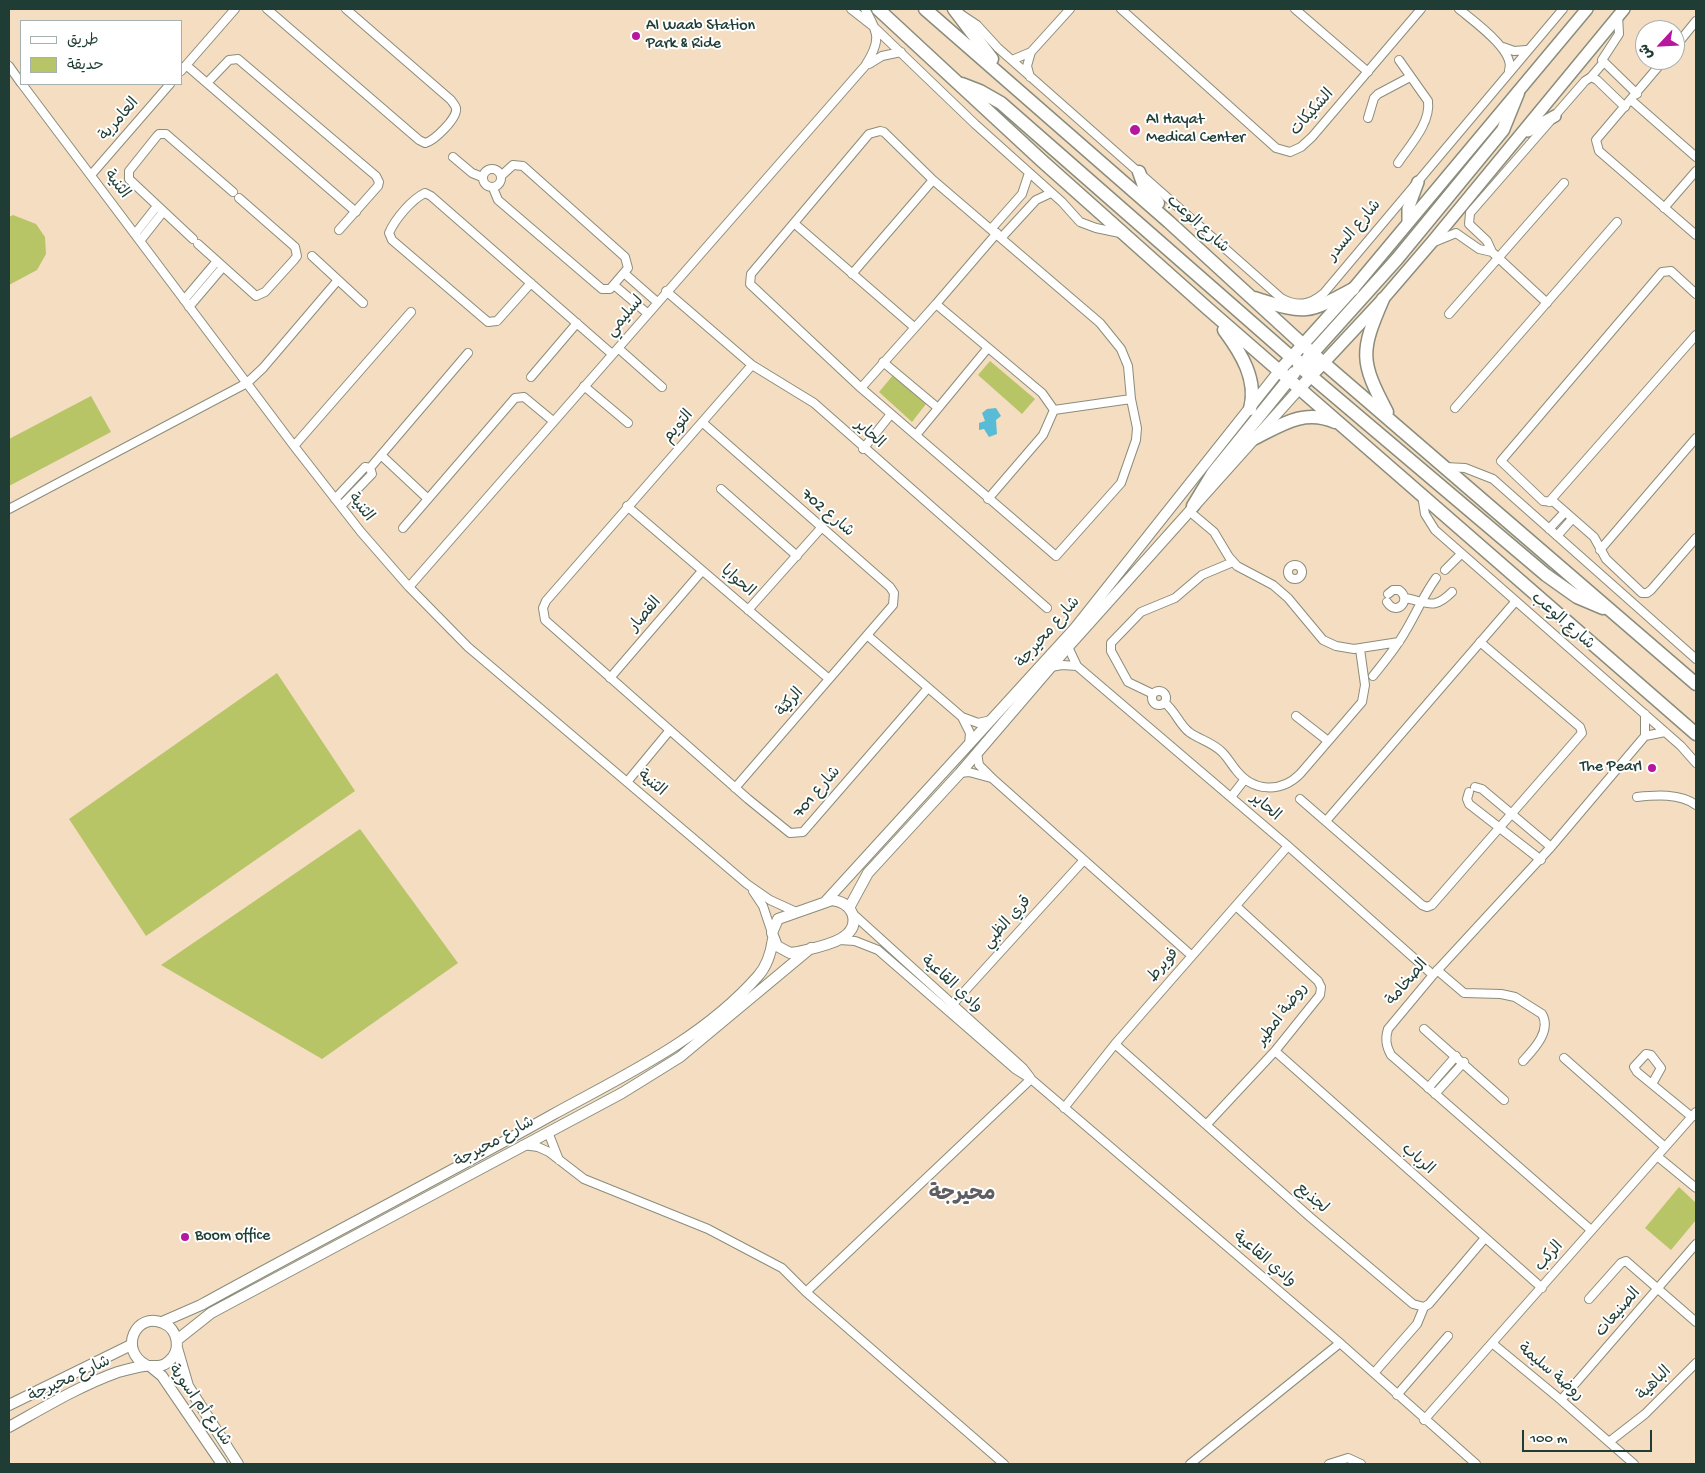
<!DOCTYPE html>
<meta charset="utf-8">
<style>
body{margin:0}
#map{position:relative;width:1705px;height:1473px;overflow:hidden;background:#f5ddc2;font-family:"Gochi Hand","Playpen Sans Arabic",sans-serif}
canvas{display:block}
.frame{position:absolute;inset:0;border:10px solid #1f3d34;pointer-events:none}
.legend{position:absolute;left:20px;top:20px;width:162px;height:65px;box-sizing:border-box;background:#fff;border:1px solid #a5b1ae;margin:0;padding:6px 9px;list-style:none;font-size:15px;color:#1f3d34}
.legend li{display:flex;align-items:center;gap:10px;height:25px}
.legend b{width:25px;border:1px solid #a5b1ae}
.north{position:absolute;left:1635px;top:20px;width:50px;height:50px;box-sizing:border-box;background:#fff;border:1px solid #a5b1ae;border-radius:50%;rotate:245deg;font-size:14px;font-weight:700;line-height:20px;text-align:center;color:#1f3d34}
.north::after{content:'';display:block;margin:auto;width:18px;height:22px;background:#b5179e;clip-path:polygon(50% 0,100% 100%,50% 72%,0 100%)}
.scale{position:absolute;left:1522px;top:1430px;width:130px;height:22px;box-sizing:border-box;border:2px solid #1f3d34;border-top:0;padding-left:6px;font-size:15px;line-height:18px;white-space:nowrap;color:#1f3d34;-webkit-text-stroke:4px #fff;paint-order:stroke}
</style>
<div id="map">
<canvas width="1705" height="1473"></canvas>
<div class="frame"></div>
<ul class="legend">
<li><b style="height:6px;background:#fff"></b>طريق</li>
<li><b style="height:14px;background:#b7c567"></b>حديقة</li>
</ul>
<div class="north">ش</div>
<div class="scale">100 m</div>
</div>
<script>
const g = document.querySelector('canvas').getContext('2d');
g.lineJoin = 'round';
function fillPath(path, color) { g.fillStyle = color; g.fill(path, 'evenodd'); }
function strokePath(path, color, width, dash) { g.strokeStyle = color; g.lineWidth = width; g.lineCap = dash ? 'butt' : 'round'; g.setLineDash(dash || []); g.stroke(path); }
function label(font, color, halo, rows, align = 'center') {
  g.font = font + ' "Gochi Hand","Playpen Sans Arabic",sans-serif'; g.lineWidth = 4; g.setLineDash([]); g.textBaseline = 'middle'; g.strokeStyle = halo; g.fillStyle = color; for (const [text, x, y, turn = 0] of rows) {
    g.save(); g.translate(x, y); g.rotate((+turn || 0) * Math.PI / 180); g.textAlign = isNaN(turn) ? turn : align; if (halo) g.strokeText(text, 0, 0); g.fillText(text, 0, 0); g.restore();
  }
}
fillPath(new Path2D(`
 M13,215L36,224L45,237L46,254L37,270L9,285V217Z
 M990,361L1035,399L1022,414L978,375Z
 M894,374L926,404L912,422L879,392Z
 M91,396L111,432L9,486V439Z
 M277,673L355,791L146,936L69,819Z
 M360,829L458,963L322,1059L161,965Z
 M1679,1187L1696,1203V1220L1671,1250L1645,1228Z`), '#b7c567');
fillPath(new Path2D(`
 M996,408L1001,416L996,420L997,434L989,437L984,429L979,430V423L985,421L982,413L987,409Z`), '#59bcd7');
const minor = new Path2D(`
 M267,9L419,140L425,143C434,141 458,118 456,108C455,105 453,103 451,100L346,9
 M851,9L874,27L975,124L1062,202L1080,222L1096,228L1120,233
 M1121,9L1276,148L1290,152L1301,147L1312,137L1421,9
 M1295,9L1368,72
 M1459,9C1472,20 1516,51 1509,70
 M962,15L977,25L998,48L1281,298C1297,307 1310,305 1324,293L1563,9
 M1618,15L1619,34L1602,60L1637,94
 M1503,47L1514,51L1526,50
 M1675,47L1696,21
 M1012,60L1031,52L1070,9
 M1664,60L1596,140L1599,151L1696,235
 M869,64L882,56L901,52
 M186,65L356,212
 M9,66L21,83
 M181,71L235,9
 M1030,77L1027,66L1031,52
 M1591,77L1603,63
 M207,83L229,60L238,59L376,176L379,182L378,186L339,230
 M22,84L294,446L361,532L409,587L468,647L747,884L770,900L794,911
 M1631,100L1696,157
 M1368,118L1374,98L1378,94L1410,77
 M880,131L884,132L933,180L1100,323L1121,349L1128,366L1131,399L1137,428L1136,440L1121,483L1056,556L861,388L750,284L751,274L869,134Z
 M453,157L472,173L482,177
 M1398,163C1410,145 1431,123 1428,101L1399,60
 M483 178a9 9 0 1 1 18 0a9 9 0 1 1-18 0Z
 M91,175L170,84
 M493,188L498,200L602,289H610L628,268L625,257L523,166L513,165L501,176
 M1664,208L1696,171
 M795,224L914,327
 M992,228L1022,194L1029,173
 M135,234L157,206
 M1002,237L1036,200L1051,193
 M193,239L129,179V171L157,136L159,134H166L233,192
 M140,241L163,212
 M1434,242L1456,233L1479,249L1492,252
 M198,244L256,296L265,292L294,260L297,256L295,247L239,198
 M312,256L363,303
 M624,273L657,302
 M852,274L933,180
 M531,283L497,321L488,322L392,240L389,233C395,219 412,199 425,193L431,196L612,354
 M614,285L647,313
 M666,291L752,365L814,403L1047,608
 M1696,294L1671,271L1662,272L1501,461L1543,501L1554,502L1594,537L1606,559L1642,593H1647L1651,590L1696,538
 M184,300L217,261
 M1547,303L1492,252L1487,241L1469,224L1470,213L1585,81L1591,77L1597,80L1625,107
 M189,307L223,267
 M1449,314L1564,183
 M618,348L662,387
 M883,362L938,408
 M752,365L546,601L543,608L545,620L748,799L790,833L803,832L928,688
 M531,377L577,323
 M584,386L628,423
 M861,388L936,304
 M1455,408L1617,222
 M1054,410L1131,399
 M702,422L890,587L894,593L893,605L735,788
 M916,435L987,349
 M294,446L411,312
 M863,449L891,414
 M381,455L428,499
 M1445,467L1465,468L1493,479L1696,659
 M370,468L468,353
 M721,489L797,556
 M1422,495L1425,514L1435,530L1681,746L1696,763
 M335,499L365,467L370,468L372,474L370,476L341,506
 M988,499L1043,435L1054,410L1042,393L936,304L997,233
 M1549,502L1696,335
 M627,506L829,679
 M9,509L247,383L263,368L338,280
 M1189,511L1214,532L1229,557L1237,566L1273,585L1288,598L1323,640L1336,646L1354,649L1399,642
 M403,528L515,398L524,397L553,421
 M1549,529L1565,512
 M1557,536L1572,519
 M1600,550L1696,438
 M1288 572a7 7 0 1 1 14 0a7 7 0 1 1-14 0Z
 M1445,570L1461,554
 M409,587L865,66C881,41 879,34 865,9
 M1405,598C1428,602 1433,611 1452,592
 M1387,602C1396,617 1413,600 1399,590H1393L1388,594
 M748,610L822,527
 M867,635L962,717L970,733L969,745
 M1068,647L1077,666L1288,846L1433,975
 M1051,667L1062,665L1077,666
 M1373,676C1384,662 1396,648 1405,632C1416,614 1423,596 1436,578
 M610,678L702,571
 M1152 698a7 7 0 1 1 14 0a7 7 0 1 1-14 0Z
 M1153,694L1128,682L1111,651V643L1141,612L1175,598L1202,575L1233,562
 M1165,703C1176,712 1179,724 1189,732C1200,740 1212,742 1222,752C1228,758 1231,764 1236,770C1253,792 1281,793 1300,774L1362,702L1365,685L1360,649
 M1296,716L1328,741
 M962,717L978,723L991,720
 M1645,736V714
 M977,753L979,765L993,779L1192,956
 M960,773L969,772L991,778
 M627,782L670,730
 M1475,787L1482,789L1551,847
 M1469,792L1467,799L1469,804L1541,860
 M1231,797L1245,779
 M1637,797C1655,795 1680,793 1696,805
 M1300,799L1422,905L1427,907L1432,905L1582,733L1580,727L1480,642
 M1326,821L1515,602
 M753,891L763,906L772,933
 M852,913L1023,1068L1030,1077
 M839,940L855,941L878,950L1015,1069L1031,1079L1340,1343L1476,1464
 M1437,970L1464,993L1501,994L1515,997L1542,1014C1552,1031 1533,1050 1523,1061
 M953,1004L1084,860
 M1424,1029L1504,1100
 M1115,1044L1310,1217L1413,1304L1424,1307L1429,1304L1485,1238
 M1275,1051L1542,1288
 M1564,1058L1665,1147
 M1652,1084L1661,1068L1651,1055L1646,1054L1634,1067L1637,1072L1692,1117
 M1428,1088L1456,1056
 M1435,1094L1464,1062
 M1064,1108L1115,1044L1288,846
 M1207,1124L1275,1051L1320,995L1321,987L1318,981L1236,906
 M548,1132L559,1160
 M523,1145L538,1147L549,1152L584,1179L708,1229L782,1268L806,1292L1004,1464
 M1657,1156L1696,1188
 M1591,1230L1391,1055C1386,1046 1385,1039 1388,1029L1433,975L1551,847L1645,736L1665,732
 M806,1292L1031,1079
 M1589,1299L1621,1263L1626,1261L1696,1322
 M1492,1343L1561,1400L1634,1464
 M1374,1373L1417,1324L1424,1307
 M1397,1395L1448,1336
 M1561,1400L1696,1244
 M1424,1420L1696,1112
 M1609,1442L1645,1414L1696,1363
 M1190,1464L1340,1343
 M1329,1464L1348,1458L1361,1464`);
const tertiary = new Path2D(`
 M832,900C840,901 848,904 852,913C863,941 816,947 798,952L790,953L777,946L772,933L778,919Z
 M826,901L1075,628L1279,371
 M849,908L868,873L960,773L1068,647L1300,388
 M162,1322L201,1305C317,1241 436,1180 552,1115C623,1076 703,1039 758,976C767,966 771,953 773,939
 M177,1340L211,1313L622,1093L680,1057L811,948
 M177,1348L188,1386L238,1464
 M151,1367L162,1376L222,1464
 M9,1405L131,1345
 M9,1427C45,1407 79,1386 118,1372C126,1370 136,1367 144,1366C153,1365 161,1369 169,1361C182,1350 178,1329 163,1323C136,1311 118,1350 146,1365`);
const secondary = new Path2D(`
 M1528,131L1555,116
 M1408,223V209L1418,182
 M1279,371L1353,289L1587,9
 M1300,388L1383,299L1432,242L1624,9`);
const primary = new Path2D(`
 M878,9L1041,160L1207,308L1696,734
 M925,9L1169,222L1312,353L1696,684
 M954,9L992,59
 M962,84L980,91L1001,103L1291,357C1302,363 1311,371 1323,362
 M1139,172L1144,186L1158,203
 M1254,298C1306,314 1305,315 1353,289
 M1383,299C1360,352 1360,361 1387,412
 M1224,330C1241,353 1258,380 1250,409
 M1308,358L1397,259L1503,130L1518,93
 M1299,366L1546,575L1577,597L1603,608
 M1251,440C1280,426 1303,408 1335,422
 M1193,506L1213,473L1294,373`);
strokePath(minor, '#8a8d7b', 10);
strokePath(tertiary, '#8a8d7b', 12);
strokePath(secondary, '#8a8d7b', 14);
strokePath(primary, '#8a8d7b', 15);
strokePath(minor, '#fff', 8);
strokePath(tertiary, '#fff', 10);
strokePath(secondary, '#fff', 11);
strokePath(primary, '#fff', 12);
for (const [x, y, r, color] of [
 [636,36,5,"#b5179e"],
 [1135,130,6,"#b5179e"],
 [1652,768,5,"#b5179e"],
 [185,1237,5,"#b5179e"]
]) { const dot = new Path2D(); dot.arc(x, y, r, 0, 2 * Math.PI); g.fillStyle = color; g.fill(dot); strokePath(dot, '#fff', 2); }
label('16px', '#1f3d34', '#fff', [
 ["Al Waab Station",646,27],
 ["Park & Ride",646,45],
 ["Al Hayat",1146,121],
 ["Medical Center",1146,139],
 ["The Pearl",1642,768,"right"],
 ["Boom office",195,1237]
], 'left');
label('16px', '#1f3d34', '#fff', [
 ["الشكيكات",1313,113,-48],
 ["العامرية",120,120,-49],
 ["الثنية",116,185,53],
 ["شارع الوعب",1197,225,42],
 ["شارع السدر",1355,231,-50],
 ["لسليمي",626,317,-49],
 ["التويم",679,427,-49],
 ["الحاير",869,435,42],
 ["الثنية",360,508,52],
 ["شارع 702",827,514,41],
 ["الحوايا",737,582,41],
 ["القصار",646,615,-49],
 ["شارع الوعب",1562,622,41],
 ["شارع محيرجة",1049,633,-49],
 ["الركيّة",791,703,-49],
 ["الثنية",651,784,40],
 ["شارع 701",818,793,-49],
 ["الحاير",1265,808,40],
 ["قري الظبي",1008,923,-48],
 ["فويرط",1164,966,-49],
 ["الصخامة",1408,983,-50],
 ["وادي القاعية",951,985,42],
 ["روضة امطير",1283,1015,-53],
 ["شارع محيرجة",495,1143,-29],
 ["الرباب",1417,1160,42],
 ["لجذيع",1311,1199,42],
 ["الركب",1550,1257,-49],
 ["وادي القاعية",1264,1260,40],
 ["الصنيعات",1619,1313,-49],
 ["روضة سليمة",1550,1373,40],
 ["شارع محيرجة",70,1380,-25],
 ["الباهية",1655,1384,-45],
 ["شارع أم اسوية",199,1406,54]
]);
label('bold 21px', '#5f5f61', '#fff', [
 ["محيرجة",962,1196]
]);
</script>
